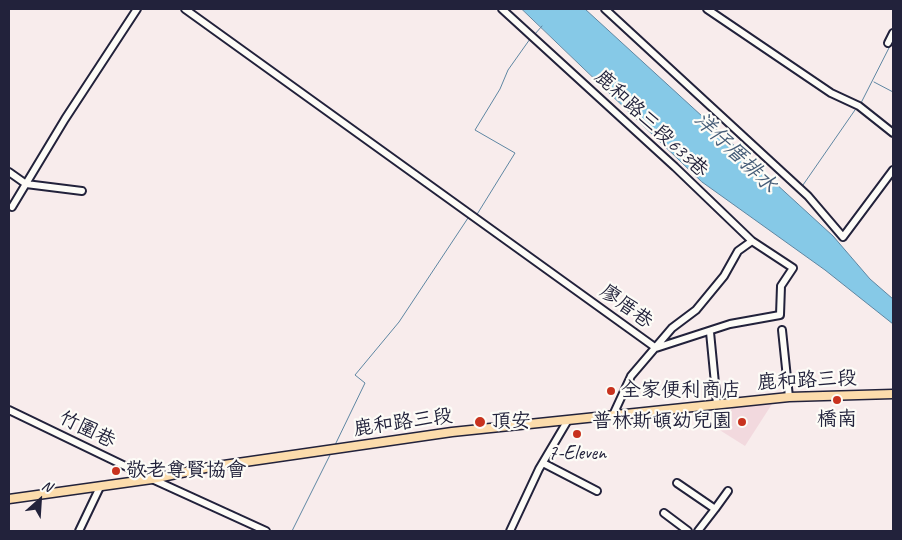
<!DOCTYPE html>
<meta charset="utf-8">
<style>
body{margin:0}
#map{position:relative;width:902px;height:540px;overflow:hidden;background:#f8ecec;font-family:Caveat,sans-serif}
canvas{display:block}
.frame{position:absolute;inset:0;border:10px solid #22223b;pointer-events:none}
.north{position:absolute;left:15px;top:475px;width:50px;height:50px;-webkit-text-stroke:4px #fdfcf7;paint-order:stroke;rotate:26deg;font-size:14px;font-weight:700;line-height:20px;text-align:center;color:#22223b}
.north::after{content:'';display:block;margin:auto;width:18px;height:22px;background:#22223b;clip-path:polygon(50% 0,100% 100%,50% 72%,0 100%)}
</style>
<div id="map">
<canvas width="902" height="540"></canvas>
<div class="frame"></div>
<div class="north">N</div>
</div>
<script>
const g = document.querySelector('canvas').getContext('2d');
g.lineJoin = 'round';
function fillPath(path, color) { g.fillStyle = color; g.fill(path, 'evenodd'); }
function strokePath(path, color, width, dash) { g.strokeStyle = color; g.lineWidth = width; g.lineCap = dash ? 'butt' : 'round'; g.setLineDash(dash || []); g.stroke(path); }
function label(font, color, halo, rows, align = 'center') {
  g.font = font + ' Caveat,"LXGW WenKai TC",sans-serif'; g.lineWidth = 4.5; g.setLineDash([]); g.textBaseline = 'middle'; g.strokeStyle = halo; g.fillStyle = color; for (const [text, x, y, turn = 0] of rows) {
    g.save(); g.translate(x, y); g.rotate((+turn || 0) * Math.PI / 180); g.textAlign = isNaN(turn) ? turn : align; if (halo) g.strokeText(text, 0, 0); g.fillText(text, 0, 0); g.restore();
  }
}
fillPath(new Path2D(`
 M735,404H772L745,446L718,429Z`), '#f2d9de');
const water = new Path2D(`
 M522,9H585L833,236L870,279L893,299V324L825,270L702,182Z`);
fillPath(water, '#86c9e7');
strokePath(water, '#5e86a2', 1);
strokePath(new Path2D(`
 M535,34L542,26
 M874,82L893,92
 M861,103L893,40
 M803,185L855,110
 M476,216L515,153L475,130L500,89L508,70L530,39
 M335,445L365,383L355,375L399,322L468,218L474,219
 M292,531L331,453`), '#5e86a2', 1);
const minor = new Path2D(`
 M185,9L656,348L730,324L780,315L781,286L793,268L752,241L675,167L502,9
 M605,9L808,196L843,237L893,170
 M707,9L831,93L859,106L893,133
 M888,43L893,33
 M9,172L26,184L82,191
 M12,207L65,119L137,9
 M782,330L789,397
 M710,332L717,404
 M9,410L152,479L266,531
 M613,415L631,376L672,328L696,310L724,276L738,251L752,241
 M543,463L597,491
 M677,483L715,509L698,531
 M715,509L728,491
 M664,513L688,531
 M79,531L100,487
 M510,531L539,469L568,420`);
const major = new Path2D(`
 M9,499L152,479L210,467L452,432L789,397L893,394`);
strokePath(minor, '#22223b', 10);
strokePath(major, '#22223b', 11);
strokePath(minor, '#fdfcf7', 6);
strokePath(major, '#fcdcac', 8);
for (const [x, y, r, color] of [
 [611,391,5,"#c8321e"],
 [837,400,5,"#c8321e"],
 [480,422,6,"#c8321e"],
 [742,422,5,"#c8321e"],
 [577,434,5,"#c8321e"],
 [116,471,5,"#c8321e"]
]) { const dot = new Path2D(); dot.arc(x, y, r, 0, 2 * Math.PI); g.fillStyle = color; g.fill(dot); strokePath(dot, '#fdfcf7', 2); }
label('20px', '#22223b', '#fdfcf7', [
 ["鹿和路三段633巷",651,124,43],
 ["廖厝巷",626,307,36],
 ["鹿和路三段",807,381,-3],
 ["鹿和路三段",403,423,-8],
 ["竹圍巷",87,430,26]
]);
label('20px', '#22223b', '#fdfcf7', [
 ["全家便利商店",621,391],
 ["橋南",837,420,"center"],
 ["頂安",491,422],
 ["普林斯頓幼兒園",732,422,"right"],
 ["7-Eleven",577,454,"center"],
 ["敬老尊賢協會",126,471]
], 'left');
label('italic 21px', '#455c77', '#fdfcf7', [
 ["洋仔厝排水",735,153,44]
]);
</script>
